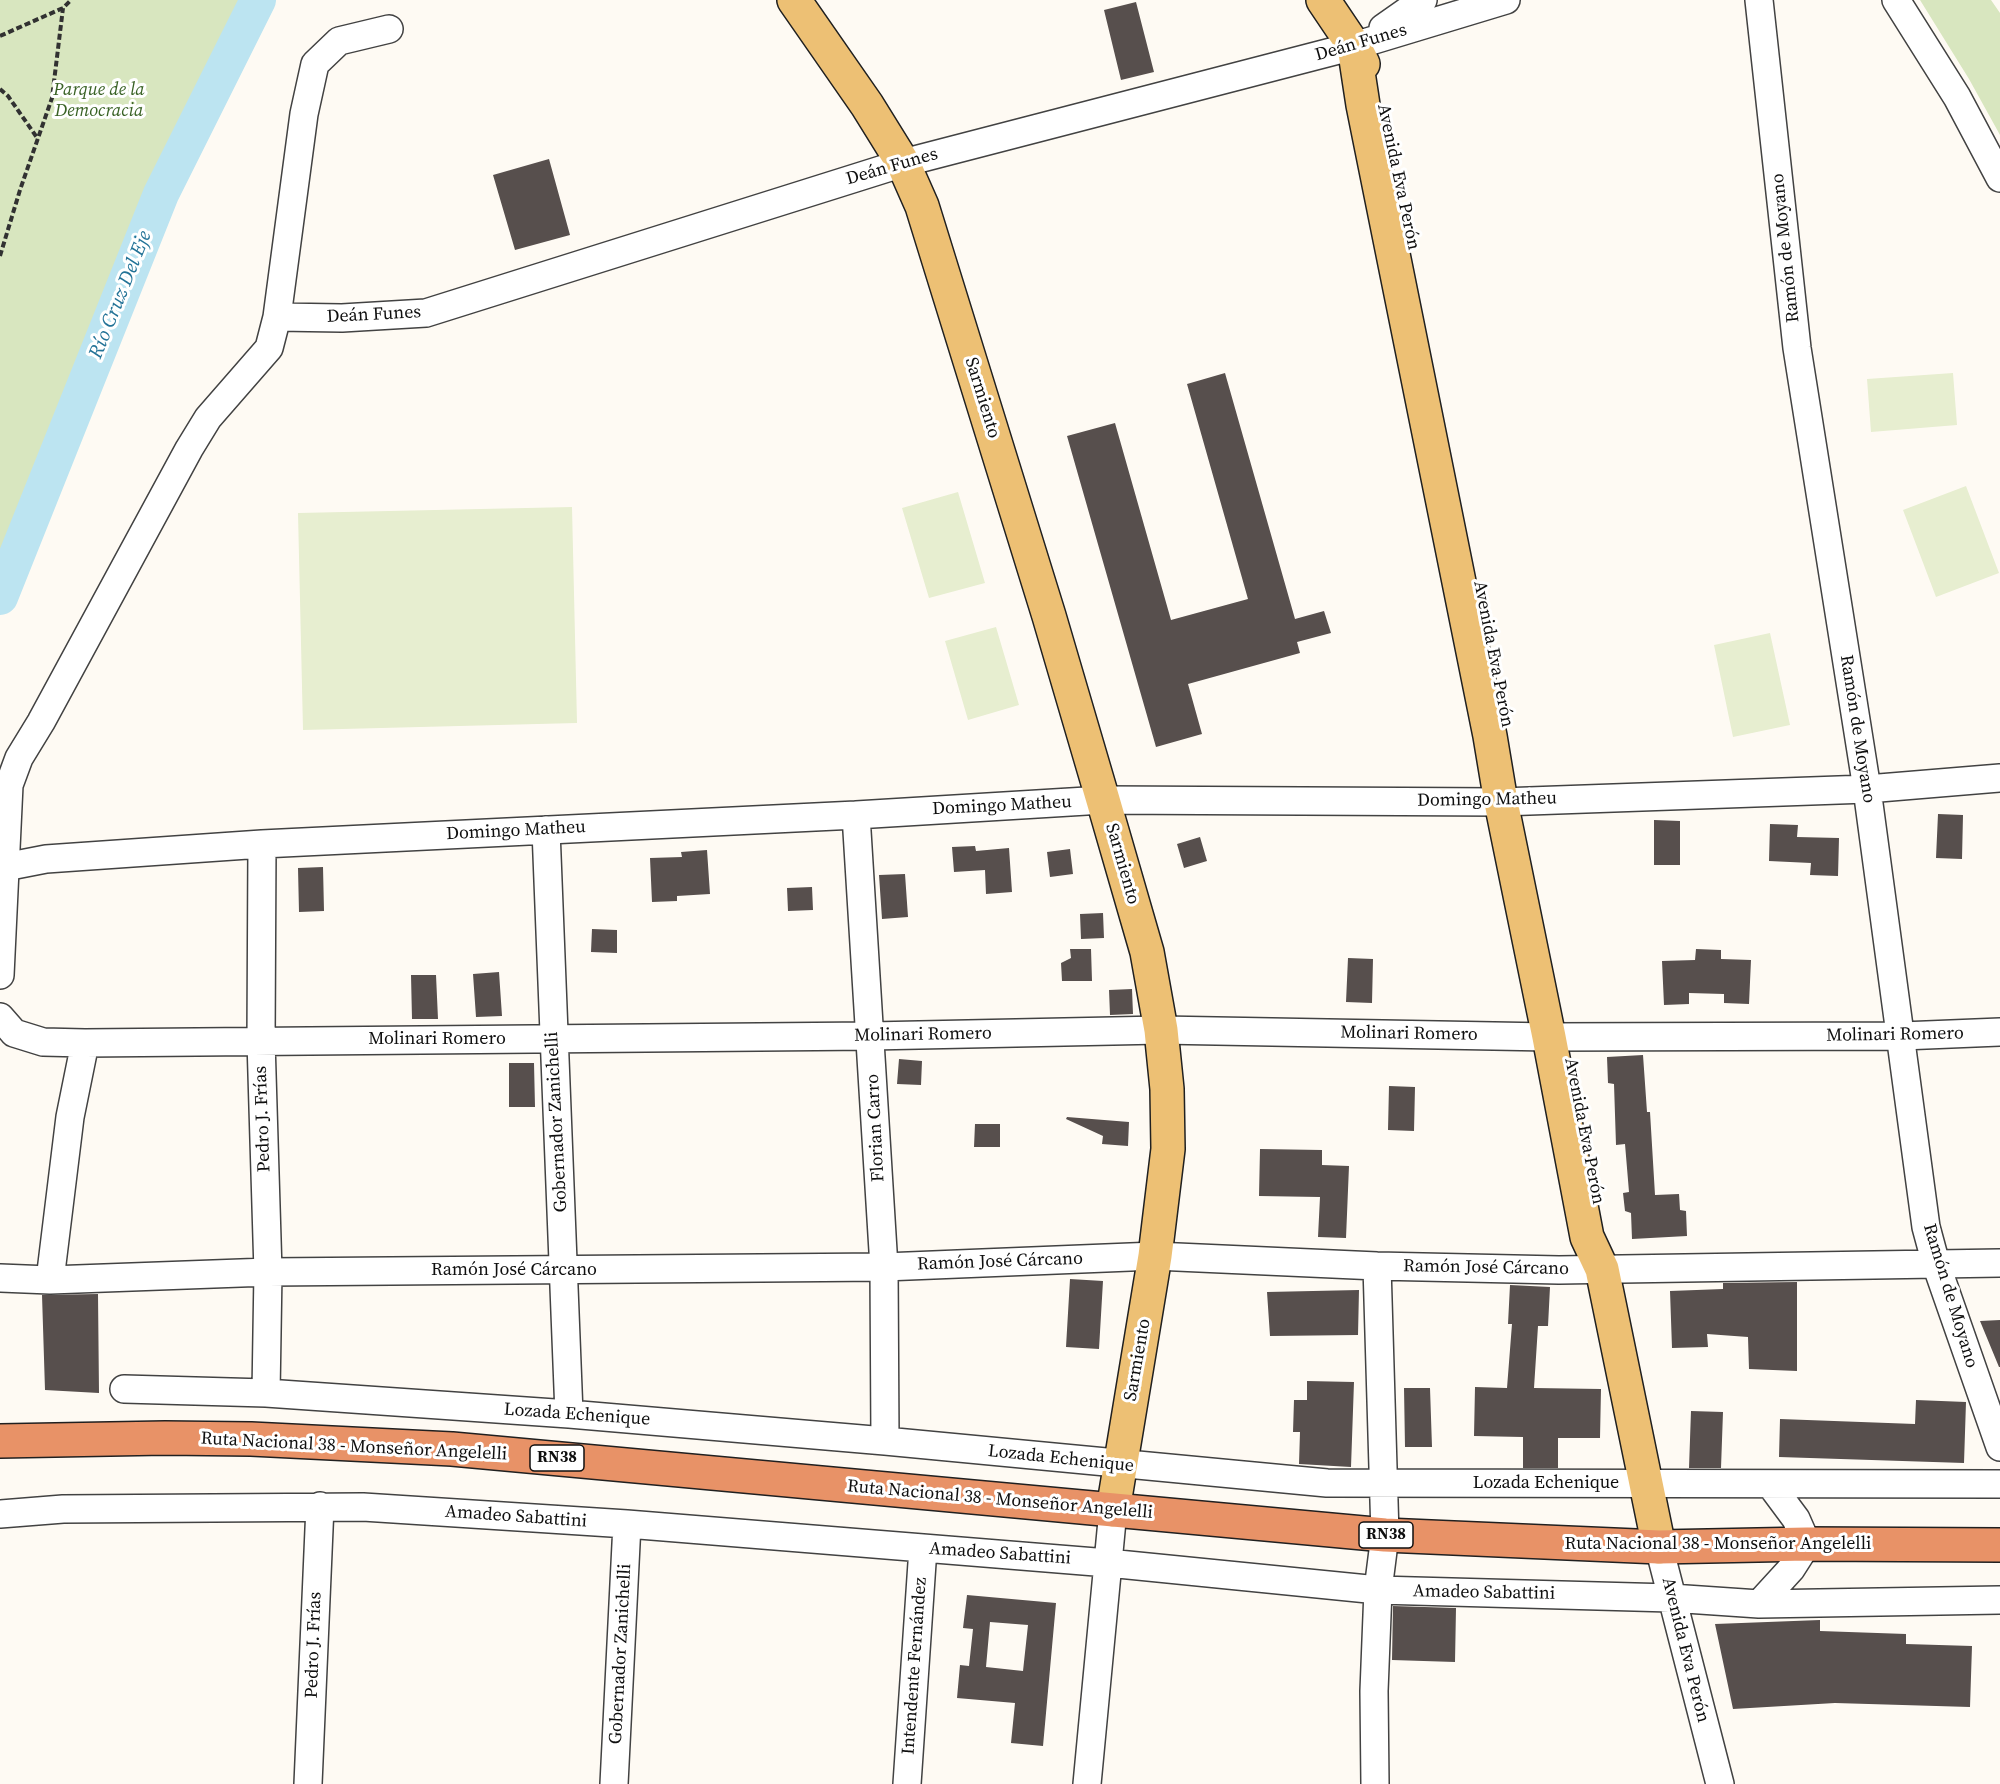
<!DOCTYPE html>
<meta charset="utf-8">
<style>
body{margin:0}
canvas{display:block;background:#fefaf3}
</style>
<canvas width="2000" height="1784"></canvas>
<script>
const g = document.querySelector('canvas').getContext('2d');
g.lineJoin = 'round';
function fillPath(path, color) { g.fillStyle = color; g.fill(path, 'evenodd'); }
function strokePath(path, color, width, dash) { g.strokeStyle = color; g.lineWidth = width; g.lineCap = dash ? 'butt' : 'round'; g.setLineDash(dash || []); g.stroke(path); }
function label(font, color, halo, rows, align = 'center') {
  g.font = font + ' "Source Serif 4",serif'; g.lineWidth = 6; g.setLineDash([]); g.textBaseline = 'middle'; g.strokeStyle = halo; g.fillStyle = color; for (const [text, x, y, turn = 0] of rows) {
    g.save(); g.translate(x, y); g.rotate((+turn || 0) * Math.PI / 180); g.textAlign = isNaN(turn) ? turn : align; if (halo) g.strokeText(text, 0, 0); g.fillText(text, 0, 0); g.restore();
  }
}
fillPath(new Path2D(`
 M0,0H258L161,194L0,597Z
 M1920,0H1991L2000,13V135L1969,79Z`), '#d8e6bf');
fillPath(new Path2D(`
 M1953,373L1957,425L1871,432L1867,379Z
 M1966,486L1999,573L1936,597L1903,510Z
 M958,492L985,583L929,598L902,508Z
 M572,507L577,723L303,730L298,513Z
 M996,627L1019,705L968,720L945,641Z
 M1770,633L1790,725L1733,737L1714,645Z`), '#e7eed0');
strokePath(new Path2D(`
 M0,597L161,194L258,0`), '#bce4f1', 36);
fillPath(new Path2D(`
 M1136,2L1154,72L1121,80L1104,10Z
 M549,159L570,235L515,250L493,175Z
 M1225,373L1295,619L1324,611L1331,633L1297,642L1300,653L1188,684L1202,734L1156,747L1067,436L1115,423L1171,620L1248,599L1187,384Z
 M1938,814L1963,815L1962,859L1936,858Z
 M1654,820L1680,821V865H1654Z
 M1770,824L1798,825L1797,837L1839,838L1838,876L1810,875L1811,863L1769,861Z
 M1200,837L1207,861L1184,868L1177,844Z
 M975,846L976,851L1009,848L1012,892L986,894L985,870L954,872L952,847Z
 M1070,849L1073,874L1050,877L1047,852Z
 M707,850L710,894L677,896V901L652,902L650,858L682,857L681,852Z
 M323,867L324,911L299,912L298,868Z
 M905,874L908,917L882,919L879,875Z
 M812,887L813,910L788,911L787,888Z
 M1103,913L1104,938L1081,939L1080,914Z
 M592,929L617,930V953L591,952Z
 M1070,949H1091L1092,981H1062L1061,963L1071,958Z
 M1696,949L1721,950V959L1751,960L1749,1004L1724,1003V994L1689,993V1004L1664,1005L1662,961L1695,960Z
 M1348,958L1373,959L1372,1003L1346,1002Z
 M499,972L502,1016L476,1017L473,974Z
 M411,975H436L438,1019H412Z
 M1132,989L1133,1014L1110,1015L1109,990Z
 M1643,1055L1647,1112H1650L1655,1195L1679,1194L1680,1210L1686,1211L1687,1236L1632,1239L1631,1213L1625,1211L1623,1193L1629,1192L1625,1144L1616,1145L1614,1084L1608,1083L1607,1057Z
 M899,1059L922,1061L921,1085L897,1084Z
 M509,1063H534L535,1107H509Z
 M1389,1086L1415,1087L1414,1131L1388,1130Z
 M1067,1117L1129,1122L1128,1146L1102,1144L1103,1136L1066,1119Z
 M975,1124H1000V1147H974Z
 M1260,1149L1322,1150V1165L1349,1166L1346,1238L1318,1237L1320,1197L1259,1196Z
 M1070,1279L1103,1281L1099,1349L1066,1347Z
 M1797,1282V1371L1749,1369L1748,1337L1707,1334L1708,1347L1672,1348L1670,1291L1723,1289V1283Z
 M1510,1285L1550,1287L1548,1326H1538L1534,1388L1601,1389L1600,1438H1558V1468H1523V1437L1474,1436L1475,1387L1507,1388L1512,1324H1508Z
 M1359,1290L1358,1335L1270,1336L1267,1292Z
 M98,1294L99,1393L45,1390L42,1295Z
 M2000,1320V1367H1999L1980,1321Z
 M1307,1381L1354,1382L1351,1467L1299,1464L1300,1432H1293L1294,1400H1307Z
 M1404,1388H1430L1432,1447H1405Z
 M1916,1400L1966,1402L1964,1463L1779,1457L1780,1419L1915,1424Z
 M1691,1411L1723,1412L1721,1468H1689Z
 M967,1595L1056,1603L1043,1746L1011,1743L1015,1703L957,1698L960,1665L969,1666L973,1629L963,1628ZM990,1622L1028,1625L1023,1671L986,1667Z
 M1393,1606L1456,1608L1455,1662L1392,1660Z
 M1820,1620V1631L1906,1634V1644L1972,1646L1970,1707L1835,1703L1733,1709L1715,1624Z`), '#574f4d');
const minor = new Path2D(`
 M1759,0L1797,348L1867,789L1926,1227L1936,1264L2000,1447
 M1896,0L1957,97L2000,178
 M1383,28L1423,0
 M277,317L342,318L426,313L903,163L1354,46L1506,0
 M856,815L884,1267L885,1441
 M546,830L569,1414
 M262,844L261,1041L268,1272L266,1393
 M5,867L46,859L262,844L856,815L1103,800L1501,802L1867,789L2000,778
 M0,975L9,785L19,758L41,722L189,449L208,418L269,348L277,317L304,114L315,64L339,41L389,29
 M0,1017L14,1033L43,1042L85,1043
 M0,1278L50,1280L268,1272L884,1267L1155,1256L1377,1266L1559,1270L2000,1263
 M50,1280L70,1117L85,1043L871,1036L1161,1030L1549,1037L1902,1036L2000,1032
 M124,1389L266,1393L569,1414L885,1441L1327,1483L2000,1484
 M0,1514L63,1509L363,1507L627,1524L1108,1563L1378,1590L1671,1598L1759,1604L2000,1600
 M1659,1547L1720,1784
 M1759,1604L1791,1569L1807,1544L1796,1519L1770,1484
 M308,1784L320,1506
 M614,1784L627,1524
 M907,1784L923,1548
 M1087,1784L1113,1510
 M1375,1784L1374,1691L1378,1590L1385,1535L1377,1266`);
const major = new Path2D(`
 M794,0L867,105L903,163L922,206L1049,616L1103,800L1147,952L1161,1030L1167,1089L1168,1149L1155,1256L1113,1510
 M1323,0L1354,46L1363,64
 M1354,46L1363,105L1490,736L1501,802L1549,1037L1587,1237L1602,1269L1659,1547`);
const highway = new Path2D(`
 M0,1441L165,1438L251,1439L452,1449L1385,1535L1659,1547L1807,1544L2000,1545`);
strokePath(minor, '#424242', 30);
strokePath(major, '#202020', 36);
strokePath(highway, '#202020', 36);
strokePath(new Path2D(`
 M0,36L63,8L71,0
 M0,89L8,96L38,139
 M0,256L20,190L52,98L63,8`), '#313131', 4, [6, 3]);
strokePath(minor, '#fff', 27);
strokePath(major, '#edc074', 33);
strokePath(highway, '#e89267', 33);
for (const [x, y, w] of [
 [557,1458,54],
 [1386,1535,54]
]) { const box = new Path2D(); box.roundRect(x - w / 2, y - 13, w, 26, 4.5); g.fillStyle = '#fff'; g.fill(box); strokePath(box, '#0f0f0f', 1.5); }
label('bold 16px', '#0f0f0f', null, [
 ["RN38",557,1458],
 ["RN38",1386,1535]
]);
label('18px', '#0f0f0f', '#fff', [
 ["Deán Funes",1361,43,-16],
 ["Deán Funes",892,167,-16],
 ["Avenida Eva Perón",1398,177,78],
 ["Ramón de Moyano",1786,248,-96],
 ["Deán Funes",374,315,-3],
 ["Sarmiento",982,398,73],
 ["Avenida Eva Perón",1493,654,79],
 ["Ramón de Moyano",1857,729,81],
 ["Domingo Matheu",1487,800,-1],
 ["Domingo Matheu",1002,806,-3],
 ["Domingo Matheu",516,831,-3],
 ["Sarmiento",1122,864,74],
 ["Molinari Romero",1409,1034,1],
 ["Molinari Romero",923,1035,-1],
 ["Molinari Romero",1895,1035,-1],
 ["Molinari Romero",437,1039],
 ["Pedro J. Frías",263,1119,-92],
 ["Gobernador Zanichelli",557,1122,-93],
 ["Florian Carro",876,1128,-93],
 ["Avenida Eva Perón",1584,1131,79],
 ["Ramón José Cárcano",1000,1262,-2],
 ["Ramón José Cárcano",1486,1268,1],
 ["Ramón José Cárcano",514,1270],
 ["Ramón de Moyano",1950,1296,73],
 ["Sarmiento",1138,1360,-80],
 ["Lozada Echenique",577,1415,4],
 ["Ruta Nacional 38 - Monseñor Angelelli",354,1447,3],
 ["Lozada Echenique",1061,1459,6],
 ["Lozada Echenique",1546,1483],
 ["Ruta Nacional 38 - Monseñor Angelelli",1000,1500,5],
 ["Amadeo Sabattini",516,1517,4],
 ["Ruta Nacional 38 - Monseñor Angelelli",1718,1544],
 ["Amadeo Sabattini",1000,1554,4],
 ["Amadeo Sabattini",1484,1593,1],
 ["Pedro J. Frías",314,1645,-88],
 ["Avenida Eva Perón",1685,1650,76],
 ["Gobernador Zanichelli",621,1654,-87],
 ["Intendente Fernández",915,1666,-86]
]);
label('italic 18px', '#396225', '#fff', [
 ["Parque de la",99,90],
 ["Democracia",99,111]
]);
label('italic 20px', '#237397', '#fff', [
 ["Río Cruz Del Eje",121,295,-68]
]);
</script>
